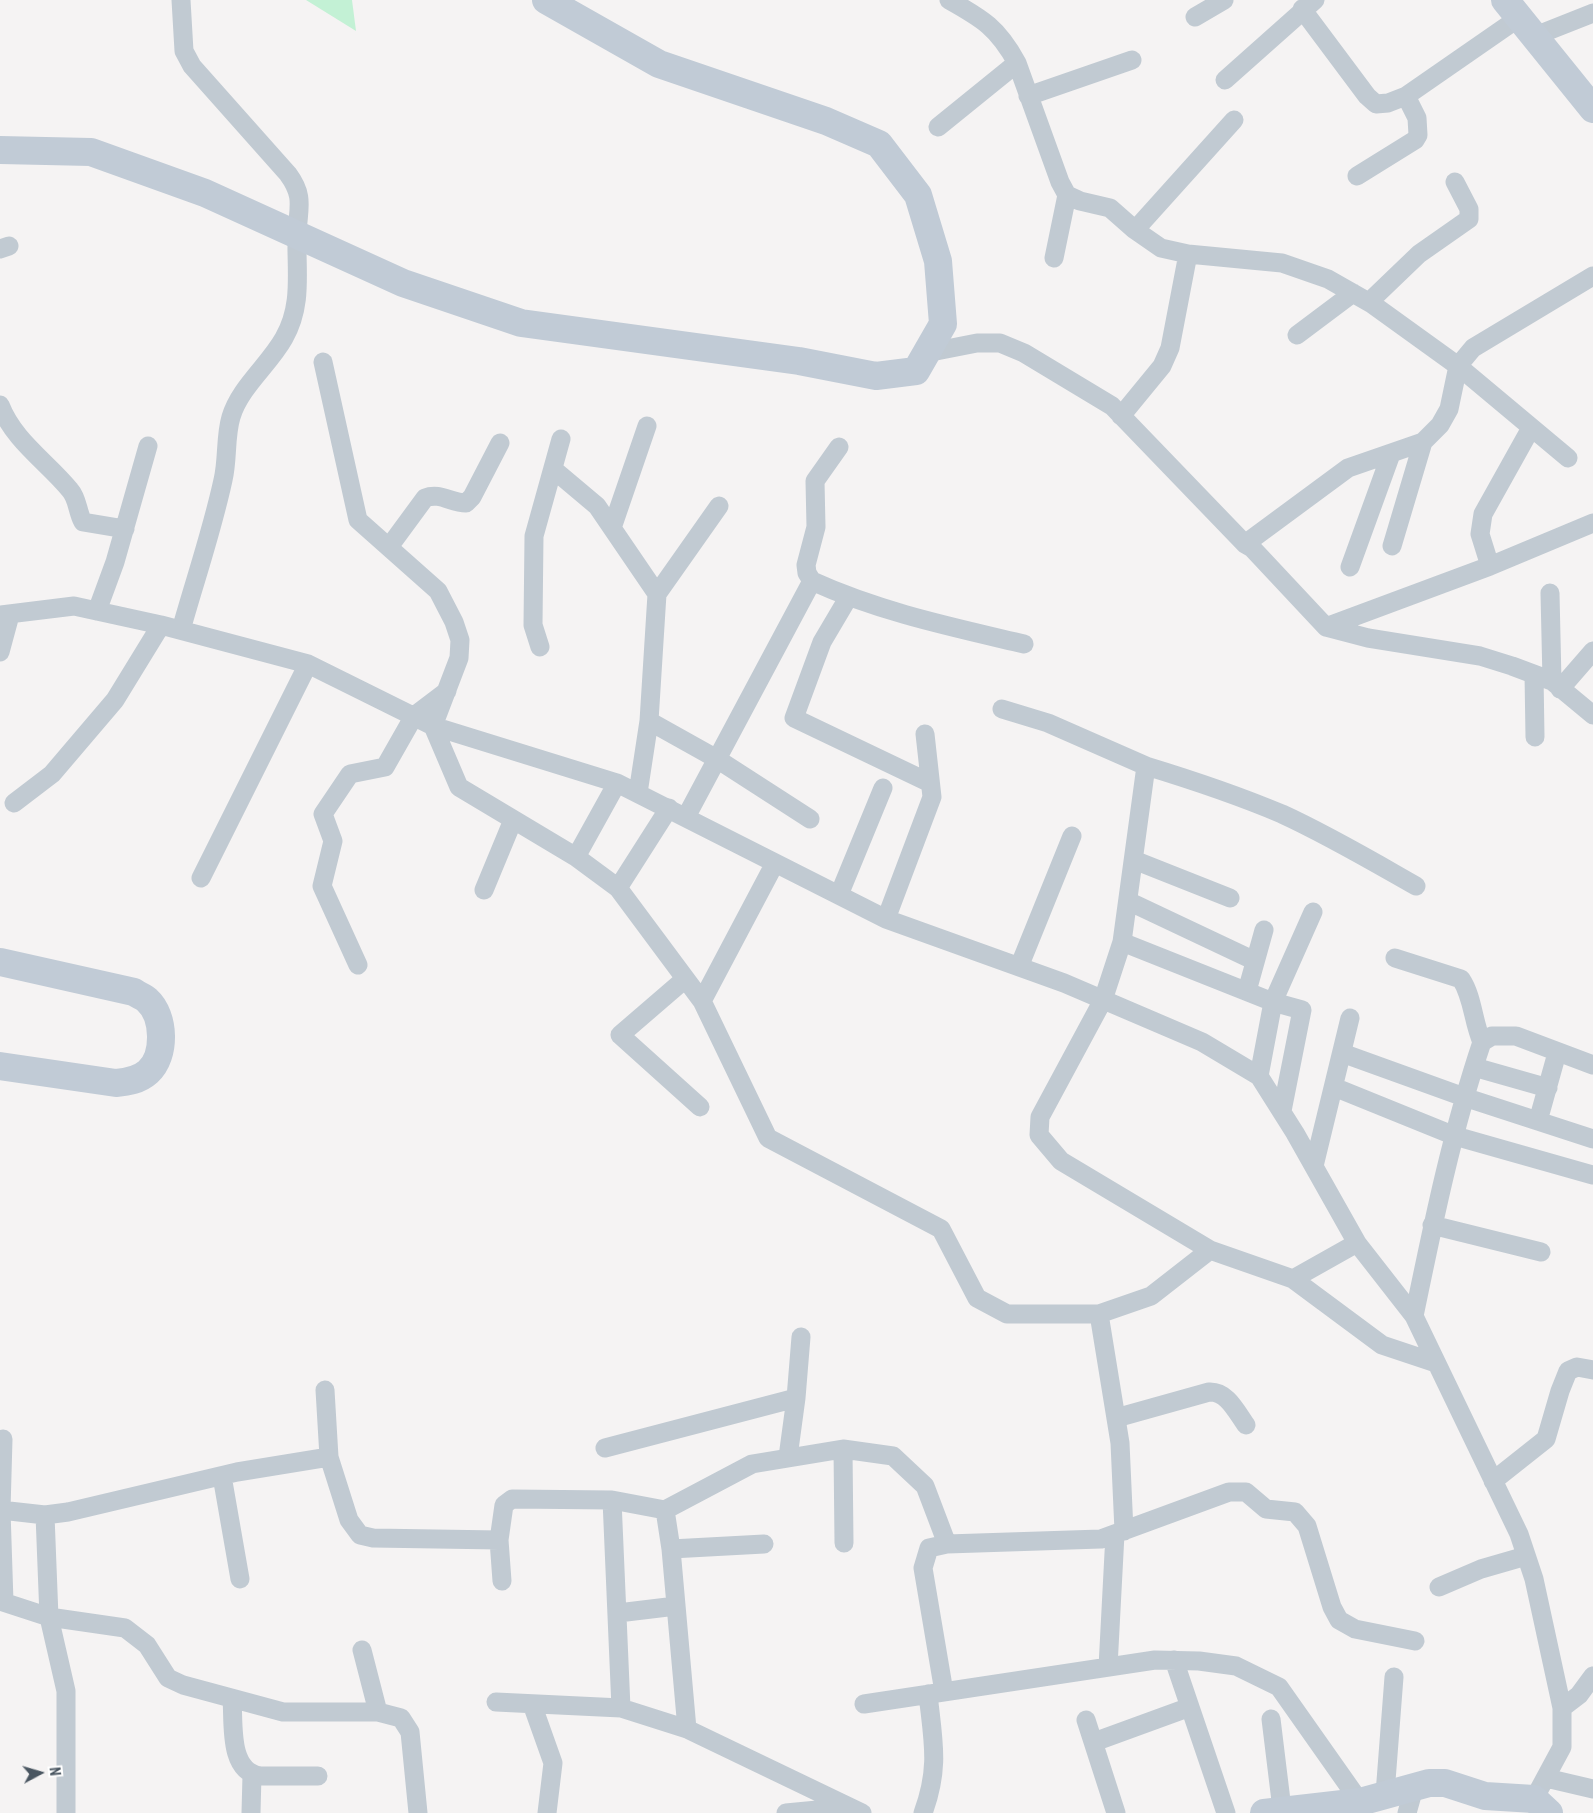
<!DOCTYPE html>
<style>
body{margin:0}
#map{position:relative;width:1593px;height:1813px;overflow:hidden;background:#f5f3f3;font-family:"Roboto Condensed",sans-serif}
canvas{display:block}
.north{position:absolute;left:15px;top:1748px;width:50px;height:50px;-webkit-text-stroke:4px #fff;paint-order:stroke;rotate:84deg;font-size:14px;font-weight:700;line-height:20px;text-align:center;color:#4a5661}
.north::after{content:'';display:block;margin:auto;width:18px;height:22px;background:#4a5661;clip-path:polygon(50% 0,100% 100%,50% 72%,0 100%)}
</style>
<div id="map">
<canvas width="1593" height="1813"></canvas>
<div class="north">N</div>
</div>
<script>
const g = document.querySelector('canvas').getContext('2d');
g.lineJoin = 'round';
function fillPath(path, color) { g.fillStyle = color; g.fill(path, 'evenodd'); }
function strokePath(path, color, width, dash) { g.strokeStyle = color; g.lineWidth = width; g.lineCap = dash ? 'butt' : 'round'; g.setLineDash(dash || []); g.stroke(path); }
fillPath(new Path2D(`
 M306,0H352L356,31Z`), '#c3f1d5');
strokePath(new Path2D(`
 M181,0L184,51L192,66L288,174C305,197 298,208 297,235C296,271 303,305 284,338C269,365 240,387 231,417C225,437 228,459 223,480C212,531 195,580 181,630
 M949,0C983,19 998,28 1017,63L1060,182L1067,195L1054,258
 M1302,9L1367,96L1376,104L1388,103L1406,96L1520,17
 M1195,17L1224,0
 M1535,36L1593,13
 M1225,80L1315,0
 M1028,96L1132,60
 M938,127L1017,63
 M1357,176L1415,140L1418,135L1417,118L1406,96
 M1067,195L1080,201L1110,208L1135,230L1161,248L1188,254L1282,263L1328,279L1372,304L1458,366L1568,458
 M1135,230L1234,120
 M0,249L9,246
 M1369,302L1419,254L1469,219V209L1455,182
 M1297,335L1353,293
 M926,353L977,343H1000L1024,353L1112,406L1245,544L1252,548L1326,627L1368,638L1480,656L1512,666L1552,681L1593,715
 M323,362L358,520L438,591L454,622L460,640L459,658L433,726L459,787L576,857L618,888L702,1001L768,1138L941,1229L977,1298L1007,1314H1099L1151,1296L1210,1250L1293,1279L1382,1345L1436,1363
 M0,405C14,441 46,461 70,490C78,499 77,511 83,522L125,529
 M1121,416L1162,366L1170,348L1188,254
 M553,469L597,506L657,594L649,721L638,793
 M612,528L647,426
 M1245,544L1348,468L1423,442L1440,425L1449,409L1458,366L1473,348L1593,276
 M1392,546L1423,442
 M389,547L425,498C440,492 451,503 466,503L472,497L500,443
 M1490,566L1480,534L1483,514L1531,428
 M1350,567L1391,454
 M812,581L807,573L806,565L816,527L815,481L839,447
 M1550,593L1552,681
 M657,594L719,506
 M848,598L822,642L794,718L930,783
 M97,611L115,562L148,446
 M0,615L74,606L161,625L308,664L433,726L617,783L886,919L1064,983L1202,1042L1259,1076L1295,1133L1357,1243L1414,1316L1519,1534L1534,1579L1562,1708V1747L1534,1799
 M1326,627L1490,566L1593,523
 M540,647L533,625L534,536L561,439
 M0,652L10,615
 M1534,674L1535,737
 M1560,689L1593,651
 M1002,709L1048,723L1146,766L1122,942L1103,1000L1040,1117L1039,1135L1061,1161L1210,1250
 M649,721L717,759L810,819
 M1146,766C1192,780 1237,795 1282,814C1328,835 1372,861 1416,886
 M14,803L52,774L115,700L161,625
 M686,817L812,581C880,612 952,627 1024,644
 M576,857L617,783
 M1134,860L1230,898
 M201,878L308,664
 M618,888L669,808
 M484,890L513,820
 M839,895L883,788
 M1128,901L1255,961
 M886,919L932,797L925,734
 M1122,942L1273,1002L1313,912
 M1395,958L1461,979C1473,997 1473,1022 1482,1042
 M358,965L322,886L333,841L323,814L350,774L385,767L414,716L447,691
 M1019,967L1072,836
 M685,979L620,1035L700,1107
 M1247,991L1264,930
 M702,1001L775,863
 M1342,1053L1464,1097L1593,1139
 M1474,1067L1548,1088
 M1259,1076L1273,1002L1302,1010L1282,1111
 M1334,1087L1455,1136L1593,1175
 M1538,1121L1557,1053
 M1314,1166L1350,1018
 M1432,1225L1541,1252
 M1293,1279L1357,1243
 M1099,1314L1120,1443L1124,1531
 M1414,1316C1433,1224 1452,1131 1482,1042L1492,1036H1516L1593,1065
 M325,1390L329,1457
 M796,1398L801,1337
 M1116,1418L1209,1392C1227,1391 1236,1411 1246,1425
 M3,1439L1,1510L4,1602
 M605,1448L796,1398L788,1457
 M843,1449L844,1543
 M222,1476L240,1579
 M1493,1481L1546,1439L1560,1391L1568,1371L1577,1367L1593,1370
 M612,1500L665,1510L752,1464L843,1449L893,1456L925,1486L947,1544L1101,1539L1229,1492H1246L1266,1509L1295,1512L1307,1526L1332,1607L1339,1620L1355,1629L1415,1641
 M0,1510L45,1515L68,1512L237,1472L329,1457L349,1520L360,1535L373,1538L499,1540
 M665,1510L671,1549L687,1729
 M45,1515L49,1617L66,1691V1813
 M671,1549L764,1544
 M502,1581L499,1540L504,1505L512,1499L612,1500L621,1708
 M1439,1587L1481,1569L1526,1556
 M0,1601L49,1617L125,1628L147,1645L168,1678L183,1685L283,1712H378L401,1718L410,1732L418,1813
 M618,1613L676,1606
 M362,1650L378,1712
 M1174,1660L1226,1813
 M1108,1667L1115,1534
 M944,1692L923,1568L929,1548L947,1544
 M232,1699C234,1723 228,1771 260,1776H318
 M496,1702L621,1708L687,1729L862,1813
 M532,1704L553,1763L547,1813
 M864,1704L1155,1660L1199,1661L1236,1666L1279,1687L1360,1802
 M1562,1708L1579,1695L1593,1676
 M1271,1719L1282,1809
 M1086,1720L1116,1813
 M1094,1742L1190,1707
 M1546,1778L1593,1789
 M1385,1794L1394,1677
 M251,1813L252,1775
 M786,1813L849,1807
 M923,1813C940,1767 933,1741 928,1694
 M1407,1813L1414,1788`), '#c1cad2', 19);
strokePath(new Path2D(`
 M1505,0L1593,109
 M0,150L91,152L205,193L403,283L521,323L799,361L876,376L916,371L943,324L938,261L918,195L879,144L826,121L659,64L546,0
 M0,962L134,992C138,995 144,997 147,1000C165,1016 166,1056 148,1072C139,1080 128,1082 116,1083L0,1066
 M1264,1813L1360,1802L1429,1783H1445L1485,1796L1534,1799L1549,1813`), '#c1cbd6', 28);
</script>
